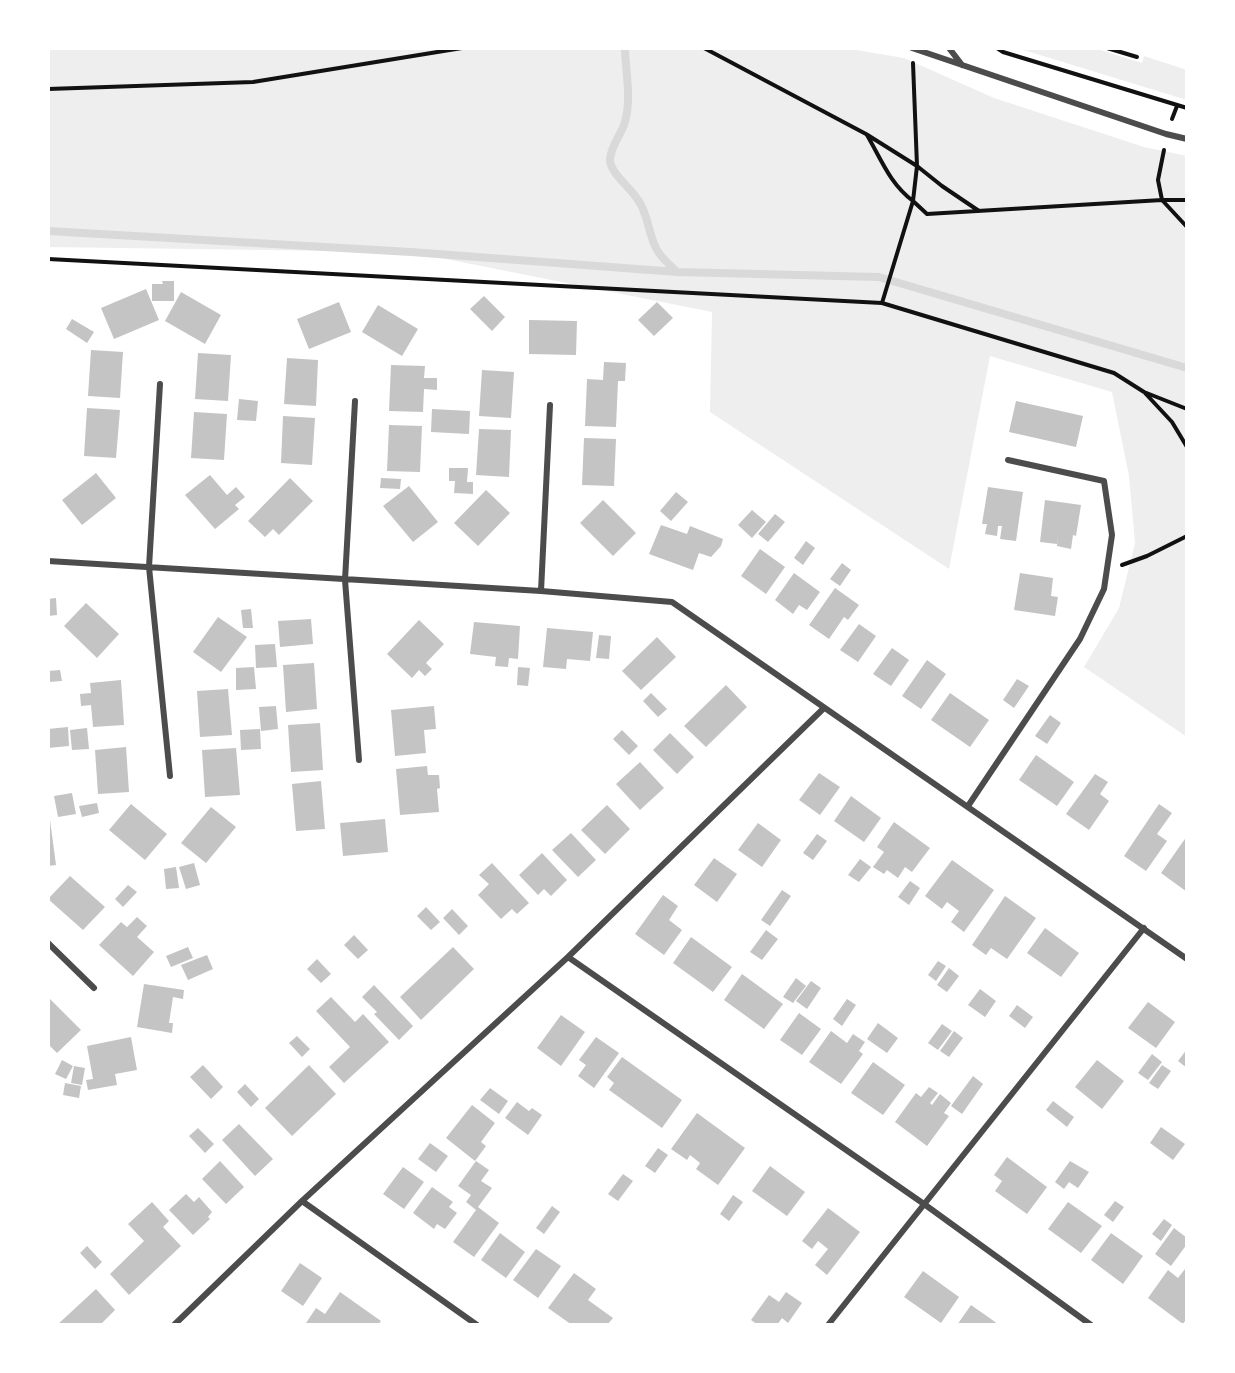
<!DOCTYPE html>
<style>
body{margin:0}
#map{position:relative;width:1235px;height:1373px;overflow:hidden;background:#fff;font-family:Ubuntu,sans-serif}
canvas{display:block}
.frame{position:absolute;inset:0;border:50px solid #fff;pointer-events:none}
</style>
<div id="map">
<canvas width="1235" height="1373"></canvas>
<div class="frame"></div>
</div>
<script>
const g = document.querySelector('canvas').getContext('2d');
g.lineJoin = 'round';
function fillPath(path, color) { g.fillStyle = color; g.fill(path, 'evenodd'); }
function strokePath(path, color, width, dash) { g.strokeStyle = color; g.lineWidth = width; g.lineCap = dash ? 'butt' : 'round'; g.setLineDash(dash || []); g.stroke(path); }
fillPath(new Path2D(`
 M48,48H844L904,58L994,98L1144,147L1187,156V737L1084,667L1119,608L1135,543L1129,476L1112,392L990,356L949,569L710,412L712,312L411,252L48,247Z
 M1017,48H1094L1142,63L1144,56L1187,70V100Z`), '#eee');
strokePath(new Path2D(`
 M625,50C626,75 632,101 624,125C620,136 611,146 610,159C609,172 631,188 638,200C648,213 648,233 656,248C660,257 670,265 677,272
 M48,231L411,252L677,272L879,277L1187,368`), '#d9d9d9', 8);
fillPath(new Path2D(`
 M162,281H174V301H152V284H163Z
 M146,289L159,320L114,339L101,308Z
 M181,292L221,315L205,344L165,321Z
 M484,296L505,317L492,331L470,309Z
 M339,302L351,332L309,349L297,319Z
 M657,302L673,318L654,336L638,320Z
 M378,305L418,329L402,356L362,332Z
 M72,319L94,332L87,343L66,329Z
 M529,320L577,321L576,355L529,354Z
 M91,350L123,352L120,398L88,396Z
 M198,353L231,355L228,401L195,399Z
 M287,358L318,360L316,406L284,404Z
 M604,362L626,363L625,381H618L616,427L585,426L587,379L603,380Z
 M391,365L425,366L424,378H437V390L424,389L423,412L389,411Z
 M482,370L514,372L511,418L479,416Z
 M239,399L258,401L256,421L237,420Z
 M1016,401L1083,416L1076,447L1009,432Z
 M87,408L120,410L116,458L84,456Z
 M432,409L470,411L469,434L431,432Z
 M194,412L227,414L224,460L191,458Z
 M283,416L315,418L312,465L281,463Z
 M389,425L422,426L420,472L387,471Z
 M479,429L511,430L509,477L476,475Z
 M584,438L616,439L614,486L582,485Z
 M449,468H468L467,482H473V494L454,493L455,481H449Z
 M96,473L116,498L82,525L62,500Z
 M210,475L227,495L236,487L245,497L235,505L239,509L215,529L185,495Z
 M290,478L313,501L279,535L273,529L265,537L248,521Z
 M381,478L401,479L400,489L380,488Z
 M409,486L438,522L413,542L383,506Z
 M988,487L1023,492L1016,541L1000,539L1002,526H998L997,536L985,534L987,524H982Z
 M486,490L510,513L478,546L454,523Z
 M676,492L688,502L671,521L660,511Z
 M603,500L636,533L613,556L580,523Z
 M1045,500L1081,505L1076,536L1073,535L1071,549L1057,546L1058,533L1057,544L1040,542Z
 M752,510L766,522L752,538L738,525Z
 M775,514L785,522L768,542L758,534Z
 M661,525L687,534L690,526L723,539L721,546L711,557L699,553L693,570L649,554Z
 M806,541L815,548L803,565L794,558Z
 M760,549L785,567L766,594L741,576Z
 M842,563L851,570L840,586L830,579Z
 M794,573L820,592L807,610L799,605L793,614L775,600Z
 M1020,573L1053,578L1051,596L1058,597L1055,616L1014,610Z
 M835,588L859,605L848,620L844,617L829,639L809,625Z
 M56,598L57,615L48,616V599Z
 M86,603L119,634L97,658L64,626Z
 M251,609L253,628H243L241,610Z
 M218,617L247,637L221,672L193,652Z
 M311,619L313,644L280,647L278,621Z
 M419,620L444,644L426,663L432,669L425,676L419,670L412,678L387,654Z
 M474,622L520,626L518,659L509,658L508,667L495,666L496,657L470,654Z
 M859,624L876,636L858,662L840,650Z
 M547,628L593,632L590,661L567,659L566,669L543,667Z
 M599,635L611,636L609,659L596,658Z
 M657,637L676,657L641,690L622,671Z
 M275,644L277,667L256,668L255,645Z
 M892,648L909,660L891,686L873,674Z
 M927,660L946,674L921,709L902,696Z
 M314,663L317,709L286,712L283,665Z
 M254,667L256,689L236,690V668Z
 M518,667L530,668L528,686L517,685Z
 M60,670L62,681L48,682V671Z
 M1017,679L1029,686L1014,708L1003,700Z
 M121,680L124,725L93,727L91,705L81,706L80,694L91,693L90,683Z
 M726,685L747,707L706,747L684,726Z
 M228,689L232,735L200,737L197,691Z
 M651,693L667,709L658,717L643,701Z
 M950,693L989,720L970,747L931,720Z
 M276,706L278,729L261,731L259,707Z
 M434,706L436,729L424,730L426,753L395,756L391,710Z
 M1050,715L1061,723L1047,744L1035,736Z
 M320,723L323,770L291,772L288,725Z
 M68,727L69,746L48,748V729Z
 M87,728L89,749L72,750L70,730Z
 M260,729L261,749L241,750L240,730Z
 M622,730L638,746L629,755L613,739Z
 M670,733L694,757L677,774L653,750Z
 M126,747L129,792L98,794L95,750Z
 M236,748L240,795L205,797L202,750Z
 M1036,755L1074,782L1057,806L1019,780Z
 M640,762L664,788L640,810L616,784Z
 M427,766L428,775H439L440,788L437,789L439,812L400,815L396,769Z
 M819,773L840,787L820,815L799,800Z
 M1095,774L1108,782L1100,794L1109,801L1089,830L1066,814Z
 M321,781L325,829L296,831L292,784Z
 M72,793L76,814L58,817L54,796Z
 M851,796L881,818L864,842L834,821Z
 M97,803L99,813L82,817L79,806Z
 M131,804L167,834L145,860L109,830Z
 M1159,804L1172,813L1157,834L1167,841L1146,871L1124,856Z
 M607,805L630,829L605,854L581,830Z
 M211,807L236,827L206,863L181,843Z
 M385,819L388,852L343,856L340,823Z
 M48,820H50L56,865L48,866Z
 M894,822L930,848L912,872L905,867L898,878L887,870L884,874L873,867L884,852L877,847Z
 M758,823L781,840L762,867L738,850Z
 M571,833L596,860L578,877L552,850Z
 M817,834L827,841L813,860L803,853Z
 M1187,836V892L1161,873Z
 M542,853L567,880L551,896L544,889L538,895L519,875Z
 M714,858L737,874L717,902L694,885Z
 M860,859L871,867L859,882L848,875Z
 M952,860L994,890L964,932L951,922L959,911L947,902L942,909L925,896Z
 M194,863L200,885L186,889L179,867Z
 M492,863L529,903L517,914L512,909L501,919L478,895L489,884L479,875Z
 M176,867L179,888L166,889L164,869Z
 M70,876L105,907L83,930L48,899Z
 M910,881L920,888L909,905L898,897Z
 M128,885L137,892L123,907L115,899Z
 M782,890L791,896L770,926L761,920Z
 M663,895L678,906L669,920L682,930L664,955L635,934Z
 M1005,896L1036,918L1007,959L991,948L986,955L972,945Z
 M426,907L440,922L431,930L417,916Z
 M452,909L468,926L459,935L443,918Z
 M137,917L147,926L137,937L154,952L133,976L99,945L121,922L127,927Z
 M1045,928L1079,953L1061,977L1027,953Z
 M766,930L778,939L762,960L750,952Z
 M354,935L368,950L358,959L344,945Z
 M691,937L732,967L713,992L673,963Z
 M188,947L193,958L171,967L166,956Z
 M453,947L474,969L421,1020L400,997Z
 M207,955L213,969L188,980L181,965Z
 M317,959L331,974L321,983L307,969Z
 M938,961L946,966L936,981L928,975Z
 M949,968L959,976L947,992L937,985Z
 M742,974L783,1004L764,1029L724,1000Z
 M796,978L806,986L793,1003L783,997Z
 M811,981L821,988L807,1009L796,1001Z
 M144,984L184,990L183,999L173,997L169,1023H173L172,1033L137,1027Z
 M374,985L413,1026L399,1040L374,1014L377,1012L362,997Z
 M980,989L996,1001L985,1017L968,1005Z
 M48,997L81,1030L57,1053L48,1044Z
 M331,997L355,1022L363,1014L389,1042L344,1083L329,1067L350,1047L316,1011Z
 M847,999L856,1005L842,1026L833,1019Z
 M1148,1002L1175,1022L1156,1048L1128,1028Z
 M1017,1005L1033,1017L1025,1028L1009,1016Z
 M799,1013L821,1029L802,1055L780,1040Z
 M561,1015L585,1032L561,1066L537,1048Z
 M878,1023L898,1038L887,1053L867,1039Z
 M942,1024L952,1031L938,1050L928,1043Z
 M831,1031L847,1043L853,1034L865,1042L859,1051L863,1054L841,1084L809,1062Z
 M954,1031L963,1038L949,1057L940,1051Z
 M297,1036L310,1049L302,1057L289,1043Z
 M131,1037L137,1070L115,1074L117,1085L88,1090L86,1080L93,1079L87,1046Z
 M596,1037L619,1053L594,1088L578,1076L586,1065L579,1060Z
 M1187,1049V1068L1178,1061Z
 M1152,1054L1162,1062L1148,1080L1138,1073Z
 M622,1057L682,1100L662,1128L609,1090L614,1083L607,1077Z
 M62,1060L73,1066L66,1079L55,1074Z
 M1097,1060L1124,1081L1102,1109L1075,1087Z
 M873,1062L905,1085L883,1115L851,1093Z
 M203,1065L223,1087L211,1099L190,1077Z
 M309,1065L336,1094L292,1136L265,1108Z
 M1162,1065L1171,1071L1158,1089L1149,1083Z
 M74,1066L85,1068L82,1085L71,1083Z
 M973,1076L983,1084L962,1114L951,1106Z
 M65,1083L81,1086L79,1098L63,1095Z
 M245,1084L259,1099L251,1107L237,1092Z
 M929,1087L938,1093L930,1103L932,1105L940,1094L951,1103L944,1113L949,1116L927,1146L895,1122L916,1093L921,1097Z
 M490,1088L508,1101L499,1114L480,1100Z
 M1053,1101L1074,1117L1067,1127L1046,1110Z
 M517,1102L529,1111L532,1108L542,1115L528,1135L505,1118Z
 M472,1105L495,1123L481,1142L486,1146L475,1161L446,1138Z
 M697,1113L745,1148L718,1185L696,1169L700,1163L690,1155L687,1160L671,1149Z
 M239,1124L273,1159L255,1176L222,1140Z
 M1161,1127L1185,1144L1173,1160L1150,1143Z
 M198,1128L214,1144L205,1153L189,1136Z
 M430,1143L448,1156L436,1172L418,1159Z
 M658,1148L668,1155L655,1173L645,1166Z
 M1007,1157L1047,1187L1027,1214L995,1191L1002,1181L994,1175Z
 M220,1161L244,1187L226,1204L202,1179Z
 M476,1161L489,1170L481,1181L492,1188L478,1207L499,1223L474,1257L453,1242L476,1210L466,1202L471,1195L458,1186Z
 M1070,1161L1089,1172L1078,1188L1069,1182L1064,1189L1055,1182Z
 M770,1166L805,1192L787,1216L752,1191Z
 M403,1167L424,1182L404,1209L383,1194Z
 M623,1174L633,1181L618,1201L608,1194Z
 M432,1187L453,1202L449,1207L457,1213L445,1229L437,1224L434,1229L413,1213Z
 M186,1194L194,1202L199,1197L212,1212L208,1217L210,1219L193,1235L169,1210Z
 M733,1195L743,1202L729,1221L720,1214Z
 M1115,1201L1124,1207L1113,1222L1104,1215Z
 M152,1202L169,1221L163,1227L181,1246L129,1295L110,1274L144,1241L128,1224Z
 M1068,1202L1102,1226L1081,1253L1048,1229Z
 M552,1206L560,1212L544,1234L536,1228Z
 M828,1208L860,1232L827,1275L815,1265L828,1249L818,1241L812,1249L802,1241Z
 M1164,1219L1172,1225L1161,1241L1152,1234Z
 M1174,1228L1187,1238V1244L1171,1266L1155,1254Z
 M500,1233L525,1252L506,1278L481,1260Z
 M1111,1233L1143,1256L1123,1284L1091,1260Z
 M87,1246L102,1262L95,1269L80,1253Z
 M536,1249L561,1266L538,1298L513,1280Z
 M300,1263L322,1278L303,1306L281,1291Z
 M1185,1269L1187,1271V1318L1183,1324L1148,1298L1168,1270L1178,1278Z
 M923,1271L959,1297L941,1323L904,1297Z
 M574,1273L596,1289L588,1300L613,1318L607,1325H572L548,1308Z
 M96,1289L115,1310L100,1325H57Z
 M340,1292L381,1321L378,1325H310L306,1323L316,1308L325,1314Z
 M786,1292L802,1303L788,1323L782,1318L777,1325H758L751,1320L769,1295L779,1302Z
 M971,1305L991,1319L999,1325H957Z`), '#c4c4c4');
strokePath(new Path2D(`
 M704,48L866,134L917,166L942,186L979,211
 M997,48L1003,52L1187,108
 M1107,48L1137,57
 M913,63L917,166L913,201L927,214L1162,200L1187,227
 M48,89L253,82L462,48
 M1172,119L1177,106
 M867,135C881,159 890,184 913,201L882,303
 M1164,150L1158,180L1162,200H1187
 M48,259L882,303L1114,373L1144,392L1187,409
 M1145,393L1172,422L1187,447
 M1122,565L1147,556L1187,536`), '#111', 4);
strokePath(new Path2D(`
 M912,48L1166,134L1187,139
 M949,48L962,65
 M160,384L149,567L170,776
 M355,401L345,580L359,760
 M48,561L541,591L672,602L1187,959
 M541,591L550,405
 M968,806L1080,639L1104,589L1112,535L1104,481L1008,460
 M48,943L94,988
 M568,957L924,1204L1091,1325
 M302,1201L477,1325
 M174,1325L302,1201L568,957L824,708
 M828,1325L1144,928`), '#4c4c4c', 6);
</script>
